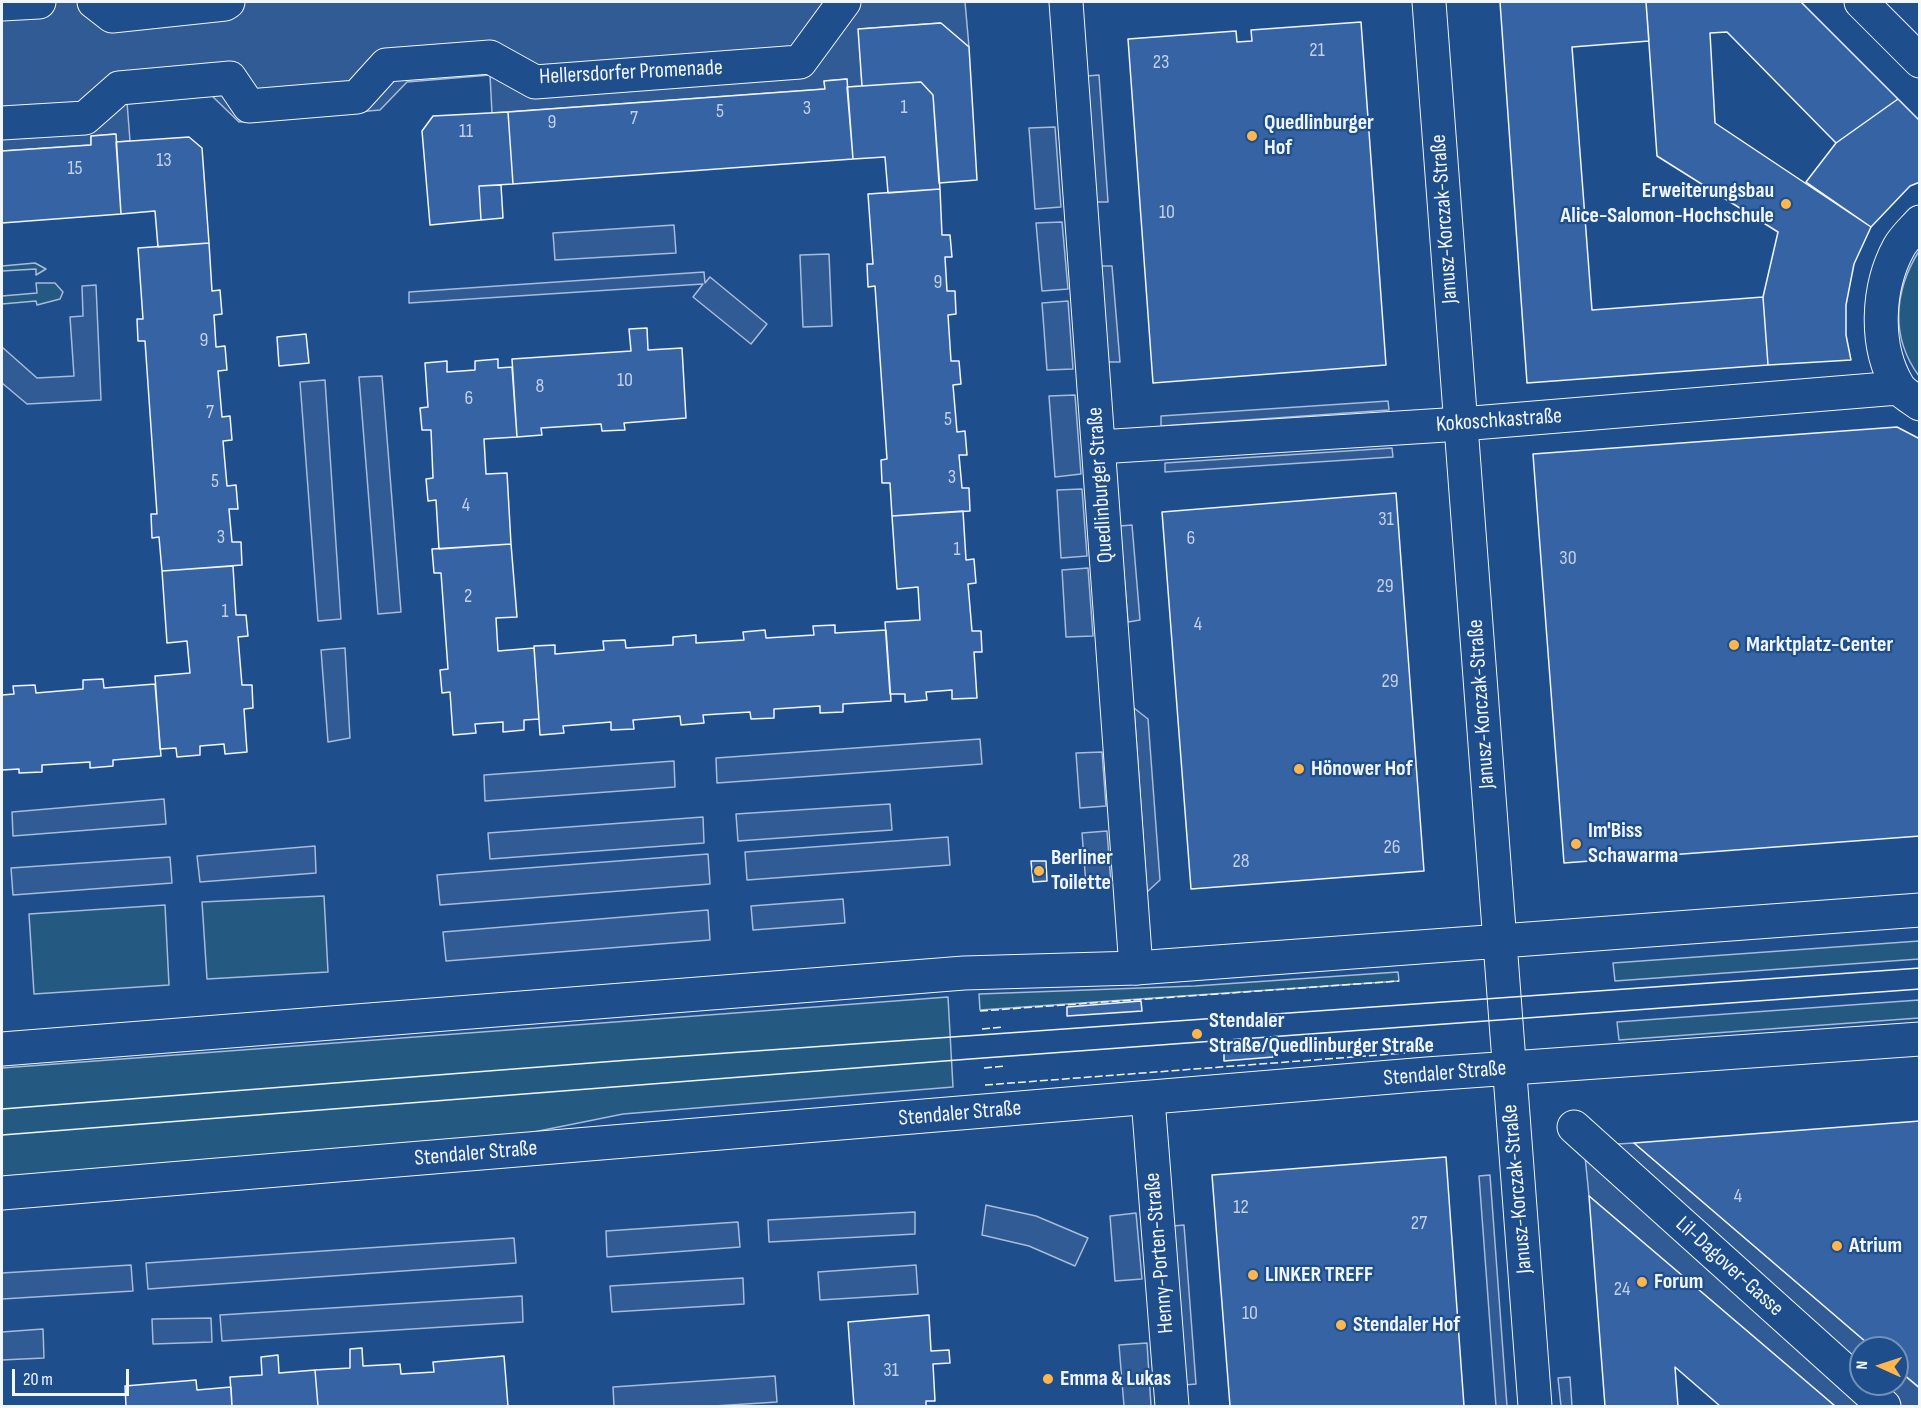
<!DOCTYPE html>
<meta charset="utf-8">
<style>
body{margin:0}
#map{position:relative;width:1921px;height:1408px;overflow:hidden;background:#1f4e8c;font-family:"Sofia Sans Condensed",sans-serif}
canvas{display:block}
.frame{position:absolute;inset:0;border:3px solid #f2f6ff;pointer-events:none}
.north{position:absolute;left:1849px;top:1336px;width:60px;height:60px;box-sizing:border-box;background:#1f4e8c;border:2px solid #7391ba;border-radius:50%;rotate:273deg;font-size:16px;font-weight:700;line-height:24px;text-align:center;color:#f2f6ff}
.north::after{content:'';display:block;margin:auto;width:21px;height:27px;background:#ffb74d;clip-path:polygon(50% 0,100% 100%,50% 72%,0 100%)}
.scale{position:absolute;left:12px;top:1369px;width:117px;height:27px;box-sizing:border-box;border:3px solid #f2f6ff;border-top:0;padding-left:8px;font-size:18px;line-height:21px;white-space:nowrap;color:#f2f6ff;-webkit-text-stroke:4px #1f4e8c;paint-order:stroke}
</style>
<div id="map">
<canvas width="1921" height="1408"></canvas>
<div class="frame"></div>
<div class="north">N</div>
<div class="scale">20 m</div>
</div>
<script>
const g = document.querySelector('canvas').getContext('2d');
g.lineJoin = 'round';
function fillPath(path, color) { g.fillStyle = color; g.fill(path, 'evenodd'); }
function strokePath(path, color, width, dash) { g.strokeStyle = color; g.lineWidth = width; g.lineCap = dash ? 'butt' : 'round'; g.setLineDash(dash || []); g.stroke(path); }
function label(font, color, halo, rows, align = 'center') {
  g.font = font + ' "Sofia Sans Condensed",sans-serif'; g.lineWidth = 4.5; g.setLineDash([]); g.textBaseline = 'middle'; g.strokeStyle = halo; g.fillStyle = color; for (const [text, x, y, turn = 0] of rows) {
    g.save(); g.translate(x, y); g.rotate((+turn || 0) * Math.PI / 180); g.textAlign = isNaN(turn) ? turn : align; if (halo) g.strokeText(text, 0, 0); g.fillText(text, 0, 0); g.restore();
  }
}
const green = new Path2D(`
 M1919,251V376C1890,337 1894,291 1919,251Z
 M35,263L46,269L36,275V269L2,271V266Z
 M36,283H55L63,292L60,299L37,305L36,301L2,304V296L37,293Z
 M324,896L328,972L207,979L202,902Z
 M165,905L169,985L34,994L29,914Z
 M1919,941V959L1615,981L1613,963Z
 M1398,972L1399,981L980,1010L979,994L1195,986Z
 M948,997L953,1087L623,1114L509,1137L2,1177V1068Z
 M1919,1000V1018L1619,1040L1617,1022Z`);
fillPath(green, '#245a82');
strokePath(green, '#a8bbd7', 1.5);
const parking = new Path2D(`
 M2,2H965L969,47L940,23L859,29L862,86L847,87V79L824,81L825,89L492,113L490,75L407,82L380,110L239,122L212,96L127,102L130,141L116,142L115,134L91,136V145L2,151Z
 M1099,75L1108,202H1096L1087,76Z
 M1055,127L1061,207L1035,209L1029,128Z
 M1062,222L1068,289L1042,291L1036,223Z
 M674,225L676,253L555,260L553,233Z
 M829,254L832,326L803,327L800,255Z
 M1101,266H1112L1120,362H1108Z
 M704,272L705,283L710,277L767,324L751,344L693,297L703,284L409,303V292Z
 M96,285L101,400L27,404L2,383V347L37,378L74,376L70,317L83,316L82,286Z
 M1068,301L1073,369L1047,370L1042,303Z
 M382,376L401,612L378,614L359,377Z
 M325,380L341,619L318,621L300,382Z
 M1075,395L1081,474L1055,477L1049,396Z
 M1388,401L1389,410L1161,426V416Z
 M1392,448L1393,457L1165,472V463Z
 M1082,489L1087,556L1061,558L1057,490Z
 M1132,525L1140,620L1128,622L1120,526Z
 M1088,568L1093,636L1066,637L1062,570Z
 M345,648L350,738L328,742L321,650Z
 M1134,708L1148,719L1160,880L1147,892Z
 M980,739L982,764L717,783L716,758Z
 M1102,752L1106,806L1080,808L1076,753Z
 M674,761L675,787L485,801L484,775Z
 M164,799L166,824L13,836L12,812Z
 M890,804L892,830L738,841L736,814Z
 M703,817L704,843L490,859L488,833Z
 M1107,831L1111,883L1086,885L1082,833Z
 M948,837L950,865L747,880L745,852Z
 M315,846L316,873L200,882L197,856Z
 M708,854L710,884L440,905L437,875Z
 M170,857L172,883L13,895L11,868Z
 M843,899L845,923L753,930L751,906Z
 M708,910L710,940L446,961L443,932Z
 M1634,1143L1873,1348H1861V1384H1897V1369L1919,1388V1406H1835L1589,1196L1584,1146Z
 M1490,1175L1507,1406H1496L1479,1176Z
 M986,1205L1036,1216L1088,1238L1075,1266L1029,1246L982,1235Z
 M915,1212V1234L769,1242L768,1220Z
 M1136,1213L1142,1279L1115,1281L1110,1216Z
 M738,1222L740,1247L607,1257L606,1231Z
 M1184,1225L1196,1384L1185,1385L1173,1226Z
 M514,1238L516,1263L148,1289L146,1263Z
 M131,1265L133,1291L2,1299V1273Z
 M916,1265L918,1294L820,1300L818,1272Z
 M743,1278L744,1304L612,1312L610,1286Z
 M522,1296L523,1322L222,1341L220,1315Z
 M211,1318L212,1342L153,1344L152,1319Z
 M43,1329L44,1358L2,1360V1332Z
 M1147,1343L1151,1406H1124L1119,1345Z
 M775,1376L777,1402L714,1406H614L613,1387Z
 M1570,1377L1572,1406H1561L1558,1378Z`);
fillPath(parking, '#305b95');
strokePath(parking, '#a8bbd7', 1.5);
const building = new Path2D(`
 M1500,2H1646L1649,41L1572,47L1592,310L1763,297L1768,365L1527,383Z
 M1646,2H1801L1898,99L1836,143L1727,32L1710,33L1715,123L1871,227L1854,264L1846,305V335L1851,360L1768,365L1763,297L1778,232L1657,156Z
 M1361,22L1386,365L1153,383L1128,39L1236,31L1237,42L1252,41L1251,30Z
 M941,23L969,47L977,180L939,183L933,95L921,82L862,86L858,29Z
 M847,79L853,159L513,184L508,112L825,89L824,81Z
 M921,82L933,95L940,189L888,193L885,157L853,159L847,87Z
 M1898,99L1920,121V182L1910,186L1871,227L1806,182L1836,143Z
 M508,112L513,184L479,186L481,220L430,225L422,131L433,116Z
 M116,134L121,214L2,223V151L91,145V136Z
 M189,137L202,148L209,243L158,247L155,211L121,214L116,142Z
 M501,185L503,218L481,220L479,186Z
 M940,189L942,235H950L952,257H945L947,291H955L956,314L948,315L951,361H959L961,384L953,385L957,432L965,431L967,455H959L962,488H969L970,511L892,516L890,483H882L881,460L887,459L875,286L868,287L867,264H873L868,194Z
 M209,243L212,291L220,290L222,314L214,315L216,347L225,346L227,370L218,371L222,417L230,416L232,440L223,441L227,486L236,485L238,509H229L232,542H241L242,565L162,571L159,537L152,538L151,514H157L145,341H138L137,319H143L138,248Z
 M647,328L648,350L682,348L686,418L624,423L625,430L602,431L601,424L541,428L542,435L517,437L512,359L631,351L629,329Z
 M306,334L309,363L279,366L277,337Z
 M498,359V368L512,367L517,437L484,439L486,474L507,473L511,544L439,549L436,500L428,501L426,479L433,478L431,430H422L420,408L428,407L425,363L447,361V372L475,370V361Z
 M1897,427L1920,439V836L1564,863L1533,454Z
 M1396,493L1424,871L1191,889L1162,512Z
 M963,511L966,560L974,559L976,583L968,584L972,631H981L982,652H974L977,698L952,699V690L926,692L927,700L905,702V694H890L885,622L920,620L918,587L897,589L892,516Z
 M511,544L517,617L496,618L498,651L534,648L539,719L524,720V730L503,732V722L475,724L476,733L453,735L450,692L442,693L440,670L448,669L441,573H434L432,549Z
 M233,566L236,615H246L248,636L238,637L242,685H252L253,708L244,709L247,752L225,754L224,744L200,746V755L177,757L176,748L160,749L155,676L190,673L187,641L167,643L162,571Z
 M835,625V633L886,630L891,701L843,704V712L820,713V706L774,709V718L751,719L750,712L703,715L704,723L681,725L680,716L633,720L634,729L611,730V722L563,726L564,733L540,735L534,646L555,645V654L604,650L603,641L625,640L626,648L673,645V637L696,635V643L744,640L743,632L765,630L766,638L814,635L813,626Z
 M103,679L104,688L155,684L161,756L113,760V766L90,768V762L42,765V772L19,773V769L2,770V695L14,694L13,686L35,685L36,693L83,689V680Z
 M1031,861H1046L1047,881L1033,882Z
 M1141,1001L1142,1011L1067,1016V1007Z
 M1273,1047V1057L1224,1061V1051Z
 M1920,1121V1388L1897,1369V1348H1873L1634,1143Z
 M1446,1157L1464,1406H1230L1212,1175Z
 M1589,1196L1835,1406H1720L1675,1367L1678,1406H1605Z
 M929,1315L931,1351L949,1350L950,1363L933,1364L935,1401H926V1406H854L848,1322Z
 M362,1348L363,1366L400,1364L401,1374L434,1372L433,1362L504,1356L508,1406H318L315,1370L350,1368V1349Z
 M278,1355L279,1373L315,1370L318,1406H232L230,1377L262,1375L261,1357Z
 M196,1380L197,1390L231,1387L232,1406H126L125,1386Z`);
fillPath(building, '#3563a3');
strokePath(building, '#f2f6ff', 1.5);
const street = new Path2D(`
 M94,2L112,16L225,4L228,2
 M1066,2L1136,968
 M1861,2L1920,61
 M2,4L39,2
 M2,123L85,118L119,88L230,78L249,106L357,97L386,65L490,57L535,82L800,62L844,2
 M1920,222C1913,230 1904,238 1899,247C1877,287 1874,346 1898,386C1902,393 1913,399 1920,404
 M1099,447L1461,424L1898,388
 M1148,1099L1172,1406
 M1574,1127L1884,1406`);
const secondary = new Path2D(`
 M1429,2L1535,1406
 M2,1049L964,973L1136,968L1920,910
 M2,1193L1427,1074L1920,1039`);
strokePath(street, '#f2f6ff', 35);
strokePath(secondary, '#f2f6ff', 35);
strokePath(street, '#1f4e8c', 33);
strokePath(secondary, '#1f4e8c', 33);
strokePath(new Path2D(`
 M2,1109L629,1060L1920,968
 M2,1135L970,1059L1920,989`), '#f2f6ff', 1.5);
strokePath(new Path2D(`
 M980,1011L1399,981
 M982,1029L1004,1027
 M984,1068L1006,1066
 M985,1085L1405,1053`), '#f2f6ff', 1.5, [8, 3]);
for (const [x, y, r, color] of [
 [1252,136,6,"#ffb74d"],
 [1786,204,6,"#ffb74d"],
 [1734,645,6,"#ffb74d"],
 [1299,769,6,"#ffb74d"],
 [1576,844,6,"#ffb74d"],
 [1039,871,6,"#ffb74d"],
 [1197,1034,6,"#ffb74d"],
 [1837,1246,6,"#ffb74d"],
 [1253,1275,6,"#ffb74d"],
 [1642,1282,6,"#ffb74d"],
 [1341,1325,6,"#ffb74d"],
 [1048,1379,6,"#ffb74d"]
]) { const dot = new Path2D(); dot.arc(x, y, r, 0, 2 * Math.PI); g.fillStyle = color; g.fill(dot); strokePath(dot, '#1f4e8c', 2); }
label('20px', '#c3d1e8', null, [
 ["21",1317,51],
 ["23",1161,63],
 ["1",904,108],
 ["3",807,109],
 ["5",720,112],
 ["7",634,119],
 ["9",552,123],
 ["11",466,132],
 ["13",164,161],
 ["15",75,169],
 ["10",1167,213],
 ["9",938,283],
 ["9",204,341],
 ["10",625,381],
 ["8",540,387],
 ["6",469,399],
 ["7",210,413],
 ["5",948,420],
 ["3",952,478],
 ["5",215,482],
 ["4",466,506],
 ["31",1386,520],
 ["3",221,538],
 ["6",1191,539],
 ["1",957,550],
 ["30",1568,559],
 ["29",1385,587],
 ["2",468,597],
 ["1",225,612],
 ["4",1198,625],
 ["29",1390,682],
 ["26",1392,848],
 ["28",1241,862],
 ["4",1738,1197],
 ["12",1241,1208],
 ["27",1419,1224],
 ["24",1622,1290],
 ["10",1250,1314],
 ["31",891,1371]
]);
label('22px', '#f2f6ff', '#1f4e8c', [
 ["Hellersdorfer Promenade",631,73,-3],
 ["Janusz-Korczak-Straße",1445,219,-94],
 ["Kokoschkastraße",1499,421,-4],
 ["Quedlinburger Straße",1101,485,-94],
 ["Janusz-Korczak-Straße",1482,704,-94],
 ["Stendaler Straße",1445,1074,-5],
 ["Stendaler Straße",960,1114,-5],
 ["Stendaler Straße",476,1154,-5],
 ["Janusz-Korczak-Straße",1518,1189,-95],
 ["Henny-Porten-Straße",1160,1253,-95],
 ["Lil-Dagover-Gasse",1729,1267,42]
]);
label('bold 22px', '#f2f6ff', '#1f4e8c', [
 ["Quedlinburger",1264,123],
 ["Hof",1264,148],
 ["Erweiterungsbau",1774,191,"right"],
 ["Alice-Salomon-Hochschule",1774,216,"right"],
 ["Marktplatz-Center",1746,645],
 ["Hönower Hof",1311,769],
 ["Im'Biss",1588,831],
 ["Schawarma",1588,856],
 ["Berliner",1051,858],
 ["Toilette",1051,883],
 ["Stendaler",1209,1021],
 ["Straße/Quedlinburger Straße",1209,1046],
 ["Atrium",1849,1246],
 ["LINKER TREFF",1265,1275],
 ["Forum",1654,1282],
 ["Stendaler Hof",1353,1325],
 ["Emma & Lukas",1060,1379]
], 'left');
</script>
